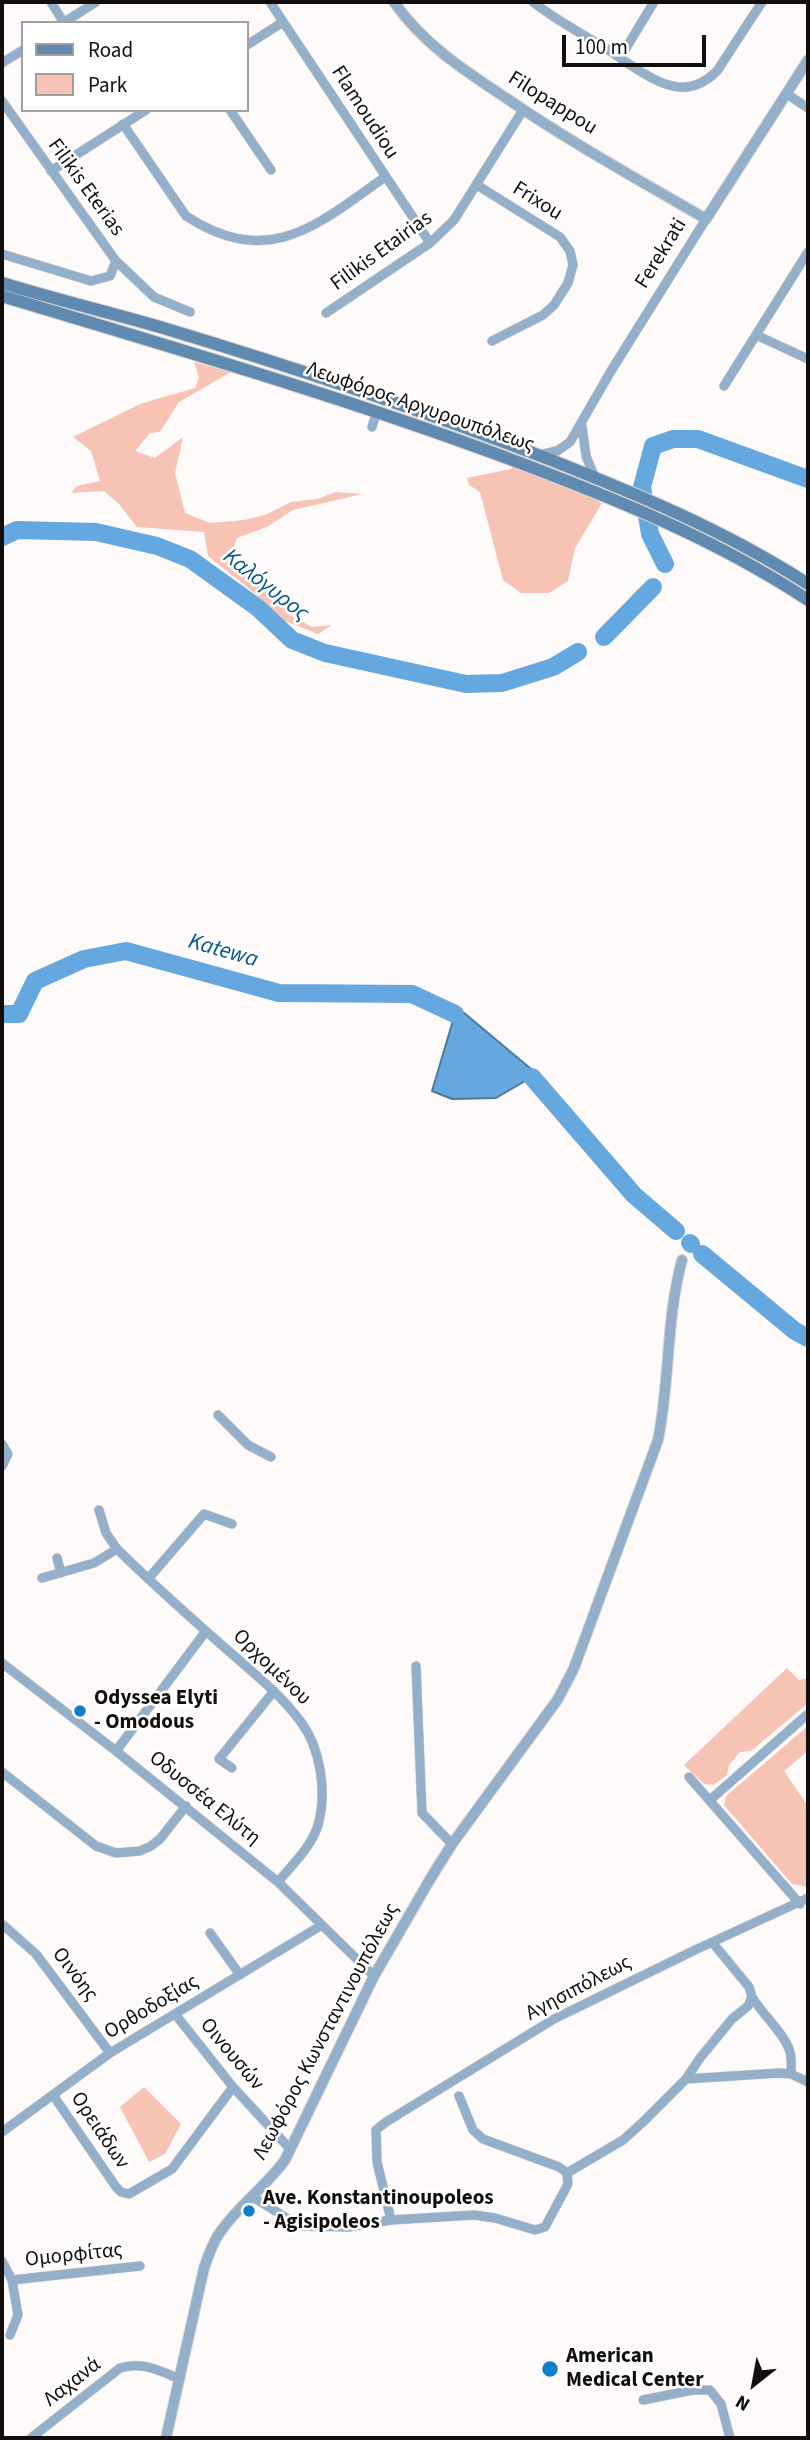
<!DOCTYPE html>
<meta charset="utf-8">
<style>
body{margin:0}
#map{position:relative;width:810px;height:2440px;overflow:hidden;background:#fefaf9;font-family:"Source Sans 3",sans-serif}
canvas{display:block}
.frame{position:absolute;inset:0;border:4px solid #120e0d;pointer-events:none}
.legend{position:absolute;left:21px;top:21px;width:228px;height:91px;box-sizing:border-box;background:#fff;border:2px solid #a09f9e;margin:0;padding:9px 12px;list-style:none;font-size:21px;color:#120e0d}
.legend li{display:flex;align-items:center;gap:14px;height:35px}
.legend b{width:35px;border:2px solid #a09f9e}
.north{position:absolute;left:719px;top:2349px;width:70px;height:70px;-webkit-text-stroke:5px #fff;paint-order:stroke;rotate:211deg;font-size:19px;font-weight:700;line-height:28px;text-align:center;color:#120e0d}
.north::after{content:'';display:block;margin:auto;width:24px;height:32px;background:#120e0d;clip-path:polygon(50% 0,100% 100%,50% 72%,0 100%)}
.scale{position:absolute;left:562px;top:35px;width:144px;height:32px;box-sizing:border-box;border:4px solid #120e0d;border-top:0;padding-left:9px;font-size:21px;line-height:24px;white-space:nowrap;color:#120e0d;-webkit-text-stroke:5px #fff;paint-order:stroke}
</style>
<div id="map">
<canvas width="810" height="2440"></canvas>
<div class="frame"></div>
<ul class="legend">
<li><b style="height:9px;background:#608aaf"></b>Road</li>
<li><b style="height:19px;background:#f7c3b5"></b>Park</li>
</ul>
<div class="north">N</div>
<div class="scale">100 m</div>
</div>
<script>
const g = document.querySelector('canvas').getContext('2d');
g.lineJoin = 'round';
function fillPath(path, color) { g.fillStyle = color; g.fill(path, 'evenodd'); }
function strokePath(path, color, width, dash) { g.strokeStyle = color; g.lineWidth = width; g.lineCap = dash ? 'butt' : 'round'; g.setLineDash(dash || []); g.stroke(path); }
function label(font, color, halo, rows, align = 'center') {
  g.font = font + ' "Source Sans 3",sans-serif'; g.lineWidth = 5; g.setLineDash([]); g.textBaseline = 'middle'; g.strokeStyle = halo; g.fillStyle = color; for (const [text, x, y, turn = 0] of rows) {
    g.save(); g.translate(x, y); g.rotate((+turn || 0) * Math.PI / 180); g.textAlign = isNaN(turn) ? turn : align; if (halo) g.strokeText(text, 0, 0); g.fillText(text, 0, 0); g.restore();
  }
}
fillPath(new Path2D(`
 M194,362L231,372L179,402L160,432L150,433L135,451L155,458L183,437L175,473L185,513L210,523L244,520L265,515L291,502L318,499L335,492L363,494L293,510L267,527L237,538L231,555L243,560L257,574L291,616L312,627L332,625L318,634L285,621L253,592L208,556L204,532L137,527L119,504L104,491L71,493L77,486L100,481L91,451L73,437L140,404L195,388L199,378Z
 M513,467L554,481L602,503L575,548L568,581L549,593H521L503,580L480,492L469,485L467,478L511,469Z
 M787,1668L799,1680L808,1678V1703L751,1751L740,1752L729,1765L727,1775L714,1785L704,1784L684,1765Z
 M808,1726V1751L784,1771L808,1806V1887L792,1884L724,1805L726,1796Z
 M144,2087L181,2124L165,2154L149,2162L120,2107Z`), '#f7c3b5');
const water = new Path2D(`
 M457,1007L537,1074L496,1098L452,1099L432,1091Z`);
fillPath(water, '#65a7df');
strokePath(water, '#4c79a0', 2);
strokePath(new Path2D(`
 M2,537L17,530L96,532L157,546L190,559L258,608L292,640L325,653L466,684L502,683L553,667L578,652
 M665,564L650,534L642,487L653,446L673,439H698L808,479
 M604,637L653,587
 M2,1014H19L35,981L84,959L126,951L279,993L412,994L455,1014
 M532,1077L634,1195L676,1231
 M690,1243L691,1244
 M702,1254L795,1331L808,1338`), '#65a7df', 18);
const minor = new Path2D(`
 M51,2L64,23
 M270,2L430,243
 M533,2C556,20 582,34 607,49C623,60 654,83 673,86C690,90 705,83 717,71L762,2
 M63,23L96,2
 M247,45L283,22
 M620,58L654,2
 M2,63L23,50
 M787,94L808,108
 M2,101L116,261L154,297L190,312
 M230,110L271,170
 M123,124L186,216C269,270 317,225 385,177
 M51,171L146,110
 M477,185L560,237L570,251L573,265L568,283L554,305L543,315L492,341
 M2,254L91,281L110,276L116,261
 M326,313L430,243L454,220L523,110
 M756,335L808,359
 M724,386L808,252
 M582,426L586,456L595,478
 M372,427L377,411
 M539,455L557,451L570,442L611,371L706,219
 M218,1415L248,1445L271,1457
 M2,1444L8,1454L2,1466
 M99,1510L106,1533L117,1549C154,1585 193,1620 232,1654C256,1675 282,1696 301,1722C321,1749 327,1793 318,1825C312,1846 292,1865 278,1882
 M57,1558L61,1573
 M42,1578L94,1563L117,1549
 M148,1579L204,1514L232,1524
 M2,1663L116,1751L278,1882L374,1976
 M416,1666L422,1813L452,1844
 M116,1751L206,1631
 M232,1768L219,1759L274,1691
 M2,1772L96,1846L116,1853L140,1851L151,1846L160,1839L186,1806
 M689,1777L800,1904
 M710,1800L808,1714
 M2,1924L36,1954L110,2053
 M210,1933L240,1975
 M752,1997C762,2014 785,2034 790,2052C792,2059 791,2067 791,2074
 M175,2014L233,2087L290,2149
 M686,2079L779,2073L791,2074L808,2082
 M53,2095L116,2187L121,2192L129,2194L172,2169L233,2087
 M2,2132L110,2053L322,1925
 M567,2173L623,2140L643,2122L686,2079L700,2058L732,2019L748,2006L752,1997L749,1987L712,1942
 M253,2197L299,2226L349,2227L391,2220L474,2215L495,2218L535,2230L545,2227L568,2184L567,2173L559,2167L483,2139L473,2130L459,2096
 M391,2220L377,2162L376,2130L386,2122L554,2019L695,1950L808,1898
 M2,2261L12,2280L18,2315L10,2335
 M12,2280L140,2266
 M643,2400L693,2390H710L721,2404L730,2438
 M31,2438L120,2368C142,2361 160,2371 180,2379`);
const tertiary = new Path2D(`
 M394,2C423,44 464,70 506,98C570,142 639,180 706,219L808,60
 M166,2438L204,2268C209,2254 214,2239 224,2227C242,2203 267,2185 285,2160L374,1976L429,1881L452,1844L558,1699L574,1668L658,1440C670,1381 666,1319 682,1260`);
const secondary = new Path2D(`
 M2,283C54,299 108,312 160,327C290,366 420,409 546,458C637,494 726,531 808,584
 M2,296C171,347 341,396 507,458C611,497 714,538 808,600`);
strokePath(minor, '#d8d4d3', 10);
strokePath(tertiary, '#d8d4d3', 12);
strokePath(secondary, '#d8d4d3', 14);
strokePath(minor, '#93afc9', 9);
strokePath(tertiary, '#93afc9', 10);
strokePath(secondary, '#608aaf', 12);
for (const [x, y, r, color] of [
 [80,1711,7,"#0f7fc9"],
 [249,2211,7,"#0f7fc9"],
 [550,2369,9,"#0f7fc9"]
]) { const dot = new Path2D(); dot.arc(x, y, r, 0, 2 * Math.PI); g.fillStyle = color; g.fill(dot); strokePath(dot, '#fff', 2.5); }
label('21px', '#120e0d', '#fff', [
 ["Filopappou",552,104,32],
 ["Flamoudiou",364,113,57],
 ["Filikis Eterias",85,188,54],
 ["Frixou",537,202,32],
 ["Filikis Etairias",382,252,-36],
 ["Ferekrati",662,254,-58],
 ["Λεωφόρος Αργυρουπόλεως",420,408,19],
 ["Ορχομένου",271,1668,44],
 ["Οδυσσέα Ελύτη",204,1799,39],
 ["Οινόης",74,1975,53],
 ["Αγησιπόλεως",579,1989,-28],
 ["Ορθοδοξίας",152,2008,-31],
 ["Λεωφόρος Κωνσταντινουπόλεως",327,2032,-62],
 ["Οινουσών",231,2055,50],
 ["Ορειάδων",99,2131,56],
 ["Ομορφίτας",74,2256,-6],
 ["Λαχανά",73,2383,-38]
]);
label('bold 21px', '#120e0d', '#fff', [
 ["Odyssea Elyti",94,1699],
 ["- Omodous",94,1723],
 ["Ave. Konstantinoupoleos",263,2199],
 ["- Agisipoleos",263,2223],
 ["American",566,2357],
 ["Medical Center",566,2381]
], 'left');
label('italic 23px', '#045589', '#fff', [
 ["Καλόγυρος",265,586,38],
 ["Katewa",223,952,16]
]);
</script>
